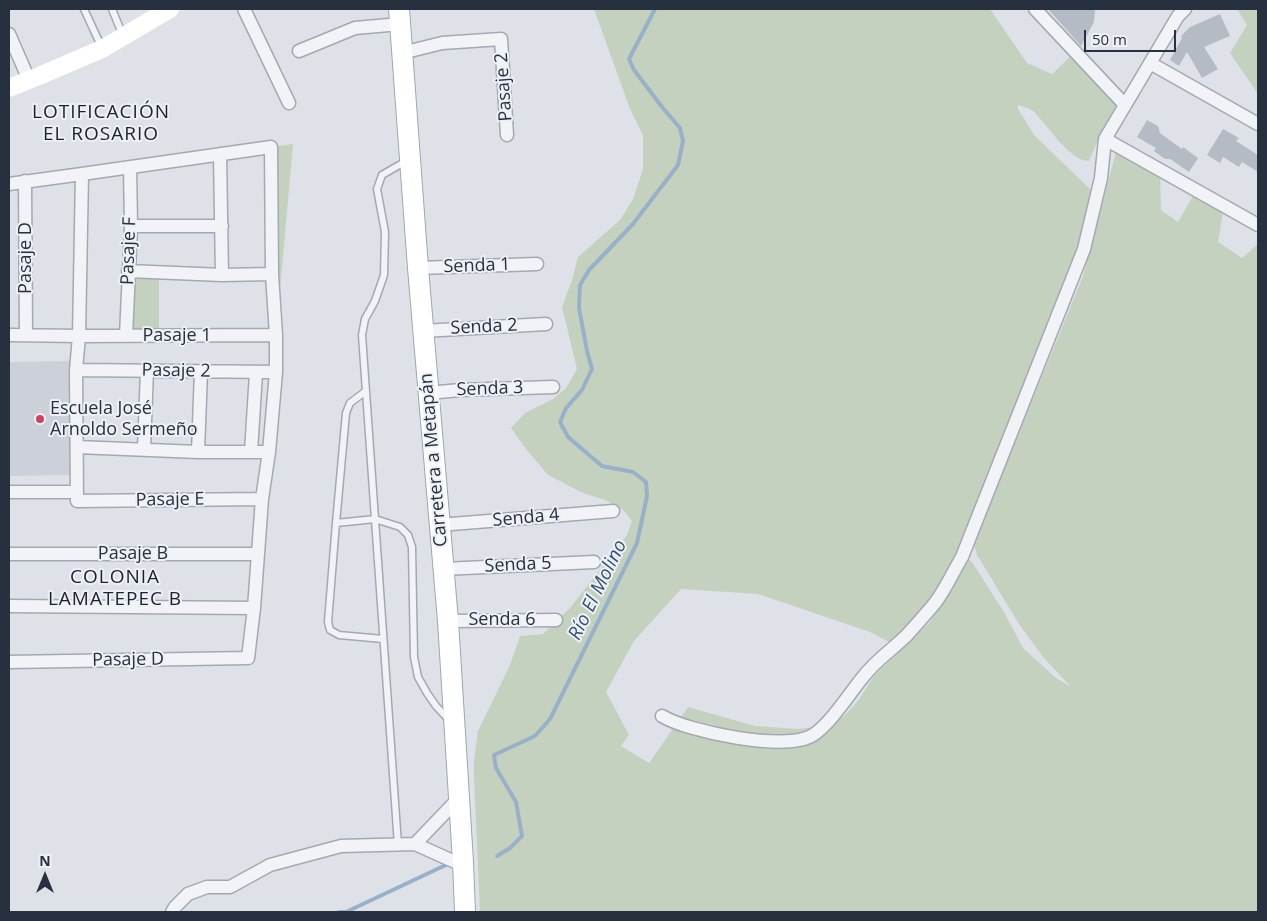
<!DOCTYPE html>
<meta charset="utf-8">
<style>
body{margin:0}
#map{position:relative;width:1267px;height:921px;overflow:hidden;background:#dee2e8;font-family:"Open Sans",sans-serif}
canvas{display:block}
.frame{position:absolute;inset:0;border:10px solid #27303e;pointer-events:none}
.north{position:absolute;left:20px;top:851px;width:50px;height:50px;-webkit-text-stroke:4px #edf1f5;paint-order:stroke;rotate:0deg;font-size:14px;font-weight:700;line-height:20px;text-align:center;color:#27303e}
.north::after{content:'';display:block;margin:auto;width:18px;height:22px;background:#27303e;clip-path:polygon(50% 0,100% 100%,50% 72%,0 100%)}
.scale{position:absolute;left:1084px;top:30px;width:92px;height:22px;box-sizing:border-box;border:2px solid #27303e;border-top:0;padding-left:6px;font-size:15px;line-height:18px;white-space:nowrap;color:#27303e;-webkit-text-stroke:4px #edf1f5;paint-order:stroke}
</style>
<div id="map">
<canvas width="1267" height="921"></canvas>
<div class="frame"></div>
<div class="north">N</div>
<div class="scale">50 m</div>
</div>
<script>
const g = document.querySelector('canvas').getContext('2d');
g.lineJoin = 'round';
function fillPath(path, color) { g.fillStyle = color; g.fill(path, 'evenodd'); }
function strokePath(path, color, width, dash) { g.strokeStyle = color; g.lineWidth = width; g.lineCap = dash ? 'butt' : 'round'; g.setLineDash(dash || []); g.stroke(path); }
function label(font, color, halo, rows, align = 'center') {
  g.font = font + ' "Open Sans",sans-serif'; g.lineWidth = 4; g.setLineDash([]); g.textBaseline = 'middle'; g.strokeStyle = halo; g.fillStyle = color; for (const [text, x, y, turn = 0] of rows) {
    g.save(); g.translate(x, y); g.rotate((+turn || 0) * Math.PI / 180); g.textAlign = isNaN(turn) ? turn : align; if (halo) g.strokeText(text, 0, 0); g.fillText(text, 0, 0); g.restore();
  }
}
fillPath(new Path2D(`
 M71,361L73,475L9,476V362Z`), '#ccd1d9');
fillPath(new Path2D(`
 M594,9H990L1027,63L1052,74L1072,55L1117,104L1100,135L1089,161C1069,161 1047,124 1033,111C1029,108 1023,107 1018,105V109L1035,136L1090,189L1092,199L1074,264L961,555L921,613L891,643L870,632L758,594L681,589L634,641L606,692L629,735L621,746L649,763L688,707L755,726L798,729L829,726L844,716L858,701L874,676L929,623L953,589L964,563L967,558L972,562L1004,612L1023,648L1056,678L1071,687L1043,657L1019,624L977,555L974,545L976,534L1025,418L1083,276L1116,152L1160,174L1161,210L1178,222L1194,194L1223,213L1218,242L1242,258L1258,244V912H480L474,778V761L478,731L510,665L520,636L543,634L570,608L627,535L632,521L623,510L605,500L583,493L548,475L526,449L511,428L525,413L553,399L566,388L577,369L562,307L572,280L578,257L620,220L633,199L643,169V135L630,109Z
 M1237,9H1258V94L1230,53L1247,25Z
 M293,144L276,335L271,147Z
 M128,271L159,272V336H126Z`), '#c4d1bf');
strokePath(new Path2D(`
 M497,856L510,848L522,836L516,802L496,768L494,755L535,736L550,719L637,543L647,496L646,482L633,472L602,466L568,437L560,422L566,408L582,390L592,369L587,351L579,308L580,285L589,270L633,224L678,165L683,141L680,128L662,107L634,70L629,59L655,9
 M339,912H346L448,864`), '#99b1c8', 4);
fillPath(new Path2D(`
 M1048,9H1095L1094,22L1081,46Z
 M1220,14L1230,36L1204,47L1218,69L1202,78L1187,52L1179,66L1170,60L1182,38L1181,36L1190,27Z
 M1147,120L1158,126L1160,133L1182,149L1183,147L1198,158L1189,172L1170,159H1165L1154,151L1156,148L1137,137Z
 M1223,129L1239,138L1236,141L1258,155V172L1242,162L1239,167L1223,157L1220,163L1207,155Z`), '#b5bbc4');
const lane = new Path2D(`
 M84,9L102,48
 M112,9L123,36
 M366,391L350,403L346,413L336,523L328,622L330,630L339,635L383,639
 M336,523L375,519L400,527L408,535L412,547L414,657L418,677L427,693L436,706L449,720
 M398,845L362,335L365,319L375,301L384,275L385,232L377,189L382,175L408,160`);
const street = new Path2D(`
 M244,9L289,103
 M1035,9L1125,105
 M9,34L29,80
 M299,51L355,28L400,24
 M402,53L442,43L501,39L507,135
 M1150,63L1258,124
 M1105,139L1258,225
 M220,154L222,275
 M82,174L79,336L76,370L77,501L262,499
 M25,181L26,335
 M9,184L82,174L271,147L272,274L276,335V372L269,452L262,499L254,608L248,658L9,662
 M131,226H222
 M418,268L537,264
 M128,271L222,275L272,274
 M423,331L546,324
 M9,335L79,336L276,335
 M126,336L131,226L130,167
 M76,370L276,372
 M428,393L460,390L553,387
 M77,447L198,452H269
 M144,449L147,370
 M198,452L201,371
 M251,452L256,373
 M9,492H77
 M439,525L613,511
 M9,554H258
 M443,569L594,562
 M9,606L254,608
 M448,621L556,620
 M662,716C688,732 787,752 813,735C831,723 849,694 863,677C875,661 893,649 907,635C916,625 926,614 935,603C945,590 953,572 962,557L1084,249L1101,178L1105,139L1178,16L1185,9
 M415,844L459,798
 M172,912L175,907L188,894L207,887H230L270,865L341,846L415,844L464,866`);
const primary = new Path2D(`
 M399,9L418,268L448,621L463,862L465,912`);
strokePath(lane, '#a3a9b2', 9);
strokePath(street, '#a3a9b2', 15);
strokePath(primary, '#9da7b3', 22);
strokePath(lane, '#f1f3f6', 6);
strokePath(street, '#f1f3f6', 12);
strokePath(new Path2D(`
 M9,88L39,76L102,49L170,9`), '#fff', 18);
strokePath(primary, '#fff', 20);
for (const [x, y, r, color] of [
 [40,419,5,"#cd425b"]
]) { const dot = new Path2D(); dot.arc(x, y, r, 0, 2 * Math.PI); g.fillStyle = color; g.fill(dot); strokePath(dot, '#edf1f5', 2); }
label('18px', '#27303e', '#edf1f5', [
 ["Pasaje 2",504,87,-94],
 ["Pasaje F",129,251,-88],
 ["Pasaje D",26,258,-90],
 ["Senda 1",477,266,-2],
 ["Senda 2",484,327,-3],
 ["Pasaje 1",177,336],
 ["Pasaje 2",176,371,1],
 ["Senda 3",490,389,-2],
 ["Carretera a Metapán",434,460,-95],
 ["Pasaje E",170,500,-1],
 ["Senda 4",526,518,-5],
 ["Pasaje B",133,554],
 ["Senda 5",518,565,-3],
 ["Senda 6",502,620],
 ["Pasaje D",128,660,-1]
]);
label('18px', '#27303e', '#edf1f5', [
 ["Escuela José",50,409],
 ["Arnoldo Sermeño",50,430]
], 'left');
g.letterSpacing = '1px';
label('19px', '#1a212f', '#edf1f5', [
 ["LOTIFICACIÓN",101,113],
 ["EL ROSARIO",101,135],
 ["COLONIA",115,578],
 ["LAMATEPEC B",115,600]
]);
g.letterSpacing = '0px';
label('italic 19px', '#325072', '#edf1f5', [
 ["Río El Molino",598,590,-64]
]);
</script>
